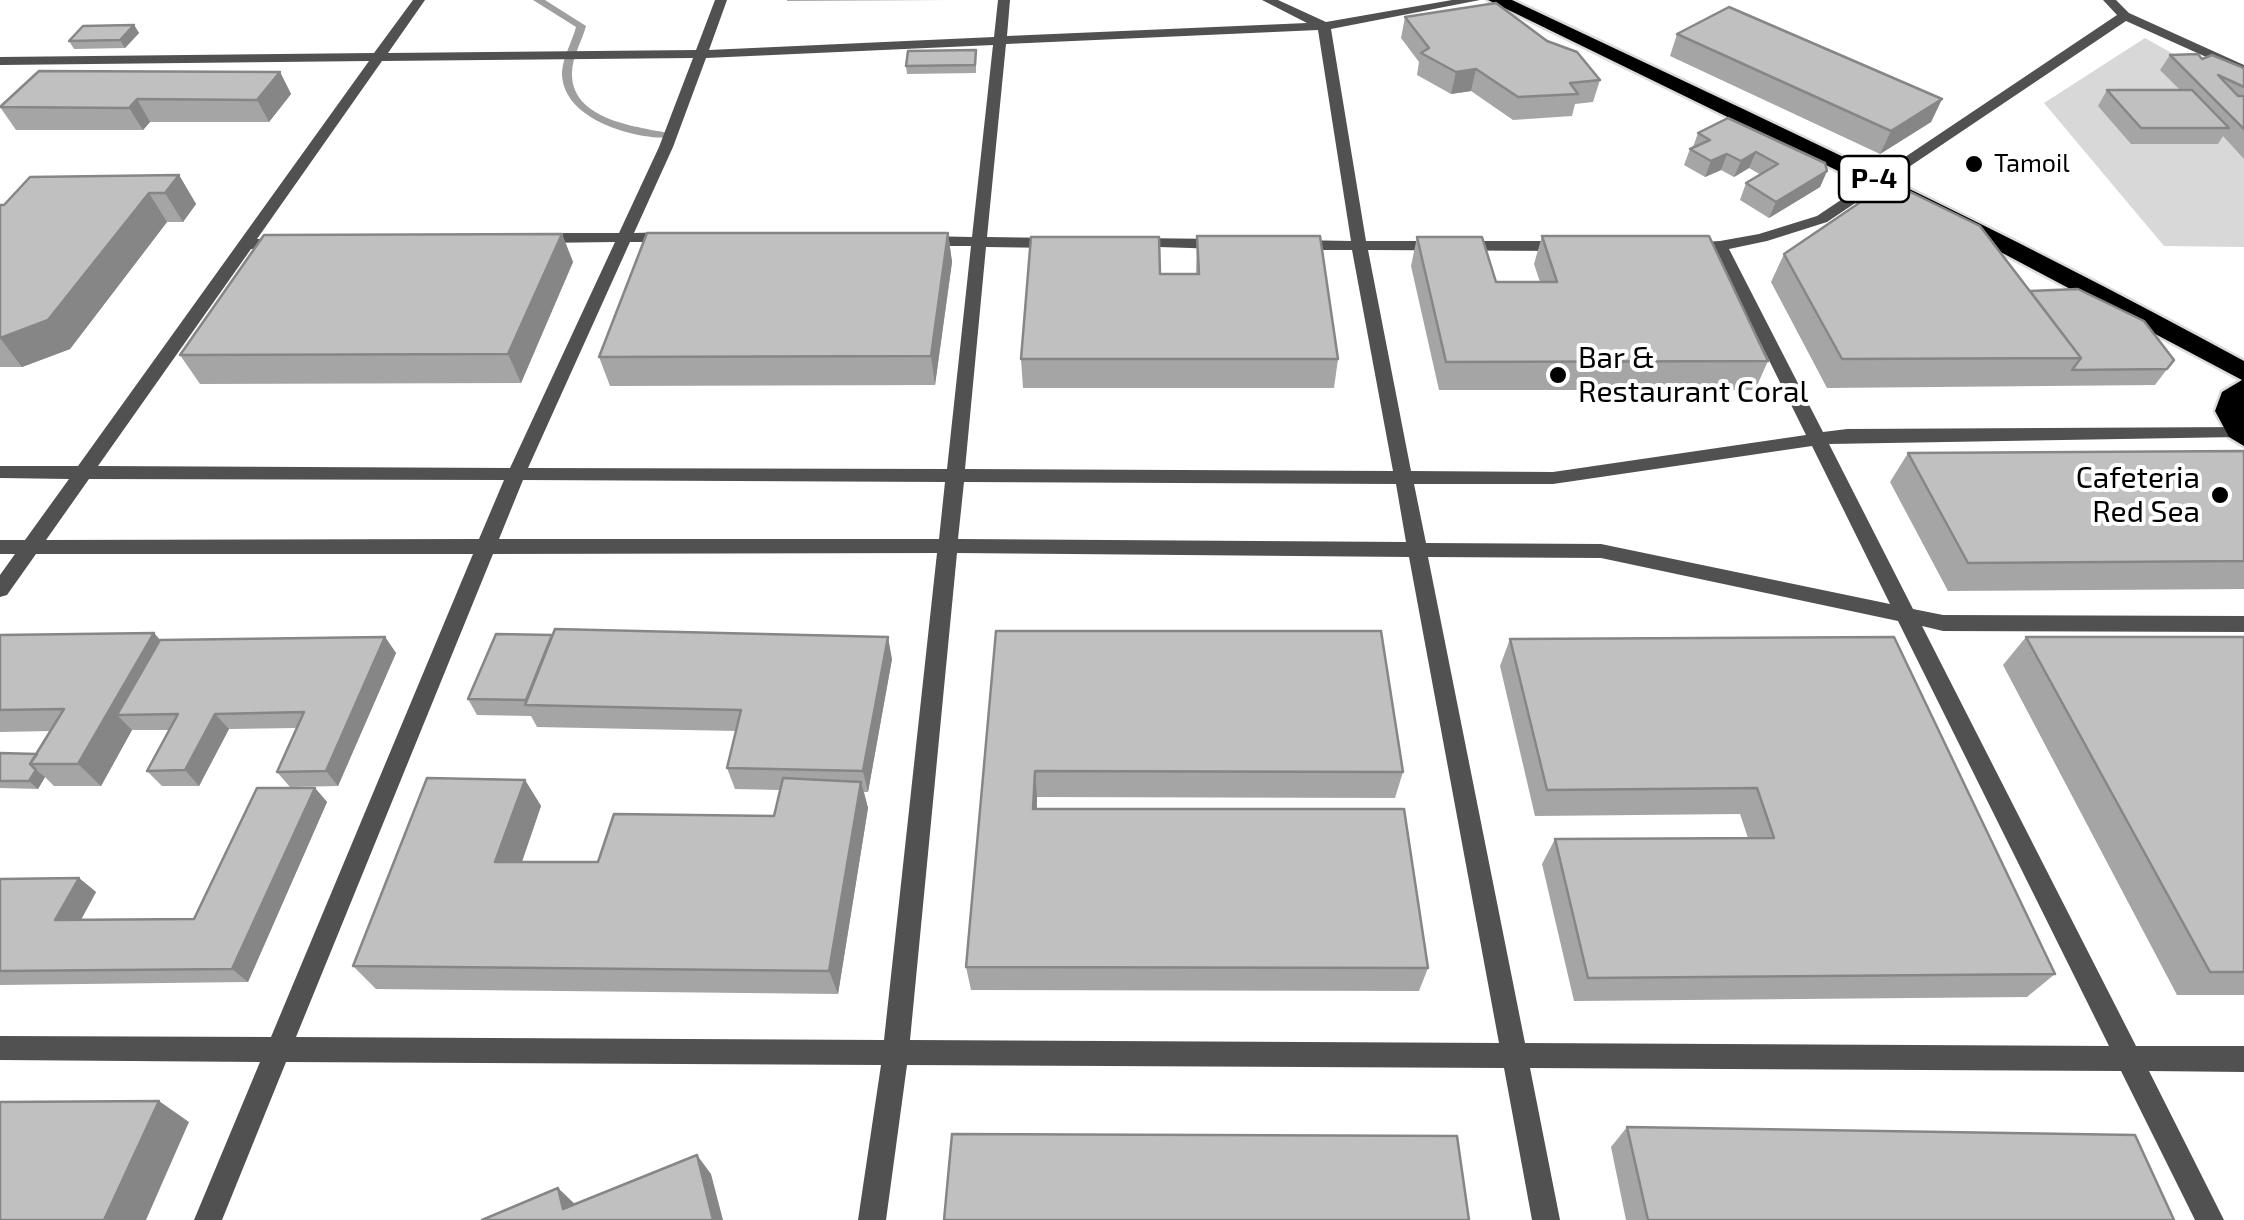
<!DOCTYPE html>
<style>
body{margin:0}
canvas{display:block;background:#fff}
</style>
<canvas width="2244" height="1220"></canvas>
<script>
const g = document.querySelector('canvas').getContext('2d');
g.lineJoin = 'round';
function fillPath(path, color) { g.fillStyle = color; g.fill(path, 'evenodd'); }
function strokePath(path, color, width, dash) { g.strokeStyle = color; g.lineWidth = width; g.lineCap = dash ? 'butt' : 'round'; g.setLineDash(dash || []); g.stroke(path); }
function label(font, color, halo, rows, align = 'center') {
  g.font = font + ' "Exo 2",sans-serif'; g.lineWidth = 8; g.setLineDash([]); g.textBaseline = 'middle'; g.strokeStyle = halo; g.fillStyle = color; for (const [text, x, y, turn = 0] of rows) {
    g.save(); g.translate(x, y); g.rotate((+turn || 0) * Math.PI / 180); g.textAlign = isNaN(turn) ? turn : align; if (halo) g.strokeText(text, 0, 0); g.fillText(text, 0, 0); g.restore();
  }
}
fillPath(new Path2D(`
 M2145,38L2202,70L2244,159V247L2164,246L2044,103Z`), '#d8d8d8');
fillPath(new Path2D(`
 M533,0H545L586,26C582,41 572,57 572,73C571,121 639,127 674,134V138C636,140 561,120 562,72C563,57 572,42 576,27Z`), '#9f9f9f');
const highway = new Path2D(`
 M1488,0H1512C1758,116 2005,230 2244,361V446L2229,437L2215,411L2222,392L2242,380L1959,230Z`);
strokePath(highway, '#dbdbdb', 5);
fillPath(new Path2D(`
 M413,0H425L388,53L696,50L715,0H727L709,50L994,37L998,0H1010L1007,36L1307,23L1262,0H1278L1326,22L1452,0H1480L1331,29L1366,241H1565L1573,246L1565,251L1368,250L1411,471L1553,472L1806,435L1715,251L1684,249V243L1720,241L1759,234L1817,216L2117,15L2103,0H2116L2129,13L2244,65V74L2126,21L1827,222L1767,241L1729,249L1823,432L1847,429L2244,427V435L2238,437L1829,444L1913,609L1943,615L2244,616V632L1943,631L1922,626L2136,1046H2244V1072L2149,1071L2224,1220H2195L2121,1071L1530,1068L1560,1220H1532L1504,1068L907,1065L886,1220H858L881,1065L286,1062L222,1220H194L260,1062L0,1060V1036L271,1037L473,554H36L7,595L0,597V575L15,554H0V540H25L69,479L0,478V466H78L369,61L0,65V57L374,53ZM1318,30L1351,241L1294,240L1286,245L1294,250H1352L1393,471L965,469L986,247L1055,248L1063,243L1055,238L987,237L1006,44ZM993,45L972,237L924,236L916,241L924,246H971L947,469L528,468L630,242H670L678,237L670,232L634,233L673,147L706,58ZM693,58L659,147L619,233H539L531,238L539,243L615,242L510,468L98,466L251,249L290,246L293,243L285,238L257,239L382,61ZM1812,446L1890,604L1601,544L1426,543L1414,484H1553ZM89,479L504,480L479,539L46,540ZM523,480L945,482L939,539H499ZM964,482L1396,484L1406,542L958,539ZM937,553L884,1040L296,1037L493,554ZM957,553L1409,557L1499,1043L910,1040ZM1428,557L1601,558L1898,621L2109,1046L1525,1043Z
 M1134,238L1220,239L1228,244L1220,249L1129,246L1126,243Z`), '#515151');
fillPath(highway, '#000');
fillPath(new Path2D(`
 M787,0H948L787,1Z
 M1405,17L1600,80L1593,102L1575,104L1572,116L1513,120L1471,91L1451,94L1417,75L1419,62L1401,38Z
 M134,25L139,33L125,48L74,49L69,41Z
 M1677,34L1942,99L1931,122L1880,154L1670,56Z
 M976,50V73L907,74L906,66Z
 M2170,55L2202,59L2244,68V159L2223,136L2218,144H2131L2098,106L2107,90H2180L2160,70Z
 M280,72L291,94L269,122H150L143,130H16L0,107Z
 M1698,133L1827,171L1820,187L1769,218L1740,200L1746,183L1761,175L1749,168L1734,177L1721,170L1705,177L1684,165L1690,149L1693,147Z
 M179,175L196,204L183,222H167L70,349L22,367H0V205Z
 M948,233L952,262L935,385L610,386L599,357Z
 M562,234L573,262L521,383L200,384L180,355Z
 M1197,236L1338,359L1334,388H1023L1021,359L1160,274H1196Z
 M1542,236L1768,361L1755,390H1439L1411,266L1417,237L1496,282H1540L1534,264Z
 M1784,254L2030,291L2174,360L2155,385L1827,388L1771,282Z
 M2244,451V589L1948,591L1890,482L1908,453Z
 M996,631L1403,772L1395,798L1037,797V809L1428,968L1419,991L971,990L966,967Z
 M154,633L160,640L385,637L396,653L338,786L290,787L277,772L297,728L229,729L199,786H162L147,771L170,730H132L101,786H54L45,777L38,789L0,788V753L37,754L51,731L0,732V635Z
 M1894,637L2055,974L2027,997L1574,1001L1542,864L1555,839L1748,838L1740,814L1535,816L1500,666L1510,639Z
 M2026,637H2244V995H2177L2003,665Z
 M892,659L868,792H864L868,808L838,994L376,989L353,966L525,780L541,806L522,862H598L774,816L780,790L735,789L727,768L736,731L537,727L531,716L477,715L468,699Z
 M315,788L327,802L248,982L0,985V879L79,878L96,892L81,920L194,919Z
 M1627,1127L2174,1220H1626L1611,1147Z`), '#a5a5a5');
fillPath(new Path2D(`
 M134,25L139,33L125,48L120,40Z
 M1476,69L1471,91L1451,94L1456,72Z
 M280,72L291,94L269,122L257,100Z
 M137,99L150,122L143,130L129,108Z
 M1942,99L1931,122L1880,154L1891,131Z
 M1756,152L1749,168L1734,177L1741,161Z
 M1727,154L1721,170L1705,177L1711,161Z
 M1827,171L1820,187L1769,218L1776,202Z
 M179,175L196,204L183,222L165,193Z
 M149,193L167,222L70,349L22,367L0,338Z
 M948,233L952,262L935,385L931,356Z
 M562,234L573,262L521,383L508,354Z
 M154,633L174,656L117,715L132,730L101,786L78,764Z
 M385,637L396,653L338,786L326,771Z
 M888,637L892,659L868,792L863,771Z
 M215,714L229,729L199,786L185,770Z
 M36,770L45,777L38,789L29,781Z
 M1035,771L1037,797L1036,835L1033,809Z
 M525,780L541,806L513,887L495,862Z
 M861,782L868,808L838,994L829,971Z
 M315,788L327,802L248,982L232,969Z
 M79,878L96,892L73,934L55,920Z
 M159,1101L189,1122L146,1220H104Z
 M697,1155L711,1174L723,1220H713Z
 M558,1188L577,1206L563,1209Z`), '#868686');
const building = new Path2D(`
 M1496,3L1547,41L1577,52L1600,80L1570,83L1578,94L1518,97L1476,69L1456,72L1421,53L1429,48L1405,17Z
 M1729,7L1942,99L1891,131L1677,34Z
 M134,25L120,40L69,41L83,26Z
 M976,50L975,65L906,66L908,51Z
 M2198,54L2202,59L2212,55L2244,68V87L2218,75L2238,96H2244V129L2170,55Z
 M39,71L280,72L257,100L137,99L129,108L0,107Z
 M2107,90H2192L2229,128H2141Z
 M1728,118L1825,163L1827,171L1776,202L1746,183L1778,164L1756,152L1741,161L1727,154L1711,161L1690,149L1710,140L1698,133Z
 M179,175L165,193H149L48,320L0,338V205H4L30,177Z
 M1890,182L1980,226L2081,358L1842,359L1784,254Z
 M647,233H948L931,356L599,357Z
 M562,234L508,354L180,355L264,235Z
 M1197,236H1320L1338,359H1021L1031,237H1159L1160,274H1199Z
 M1542,236H1709L1768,361L1446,362L1417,237H1482L1496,282H1557Z
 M2078,289L2144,321L2174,360L2167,369L2072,370L2081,358L2030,291Z
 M2244,451V561L1968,563L1908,453Z
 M555,629L888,637L863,771L727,768L741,710L525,705Z
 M996,631H1381L1403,772L1035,771L1033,809H1404L1428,968L966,967Z
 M154,633L78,764H30L64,709L0,710V635Z
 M496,634L552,635L526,700L468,699Z
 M385,637L326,771L277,772L304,712L215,714L185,770L147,771L178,714L117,715L160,640Z
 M1894,637L2055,974L1588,978L1555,839L1774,838L1757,788L1547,790L1510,639Z
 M2026,637H2244V972H2210Z
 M0,753L37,754L30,764L36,770L29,781H0Z
 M427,778L525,780L495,862H598L614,814L774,816L783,778L861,782L829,971L353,966Z
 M257,788H315L232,969L0,971V879L79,878L55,920L194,919Z
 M159,1101L104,1220H0V1102Z
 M1627,1127L2135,1135L2174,1220H1648Z
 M952,1134L1457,1136L1469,1220H944Z
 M697,1155L713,1220H482L558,1188L563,1209Z`);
fillPath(building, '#c0c0c0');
strokePath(building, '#868686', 2.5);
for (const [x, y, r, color] of [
 [1974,164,10,"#000"],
 [1558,375,10,"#000"],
 [2220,495,10,"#000"]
]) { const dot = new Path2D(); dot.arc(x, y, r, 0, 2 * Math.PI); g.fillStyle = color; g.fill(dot); strokePath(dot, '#fff', 4); }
label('25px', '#000', '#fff', [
 ["Tamoil",1994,164]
], 'left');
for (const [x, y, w] of [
 [1874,179,70]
]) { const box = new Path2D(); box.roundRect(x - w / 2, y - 23, w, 46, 8); g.fillStyle = '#fff'; g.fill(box); strokePath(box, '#000', 2.5); }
label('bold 28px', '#000', null, [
 ["P-4",1874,179]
]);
label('30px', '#000', '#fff', [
 ["Bar &",1578,358],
 ["Restaurant Coral",1578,392],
 ["Cafeteria",2200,478,"right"],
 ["Red Sea",2200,512,"right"]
], 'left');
</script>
